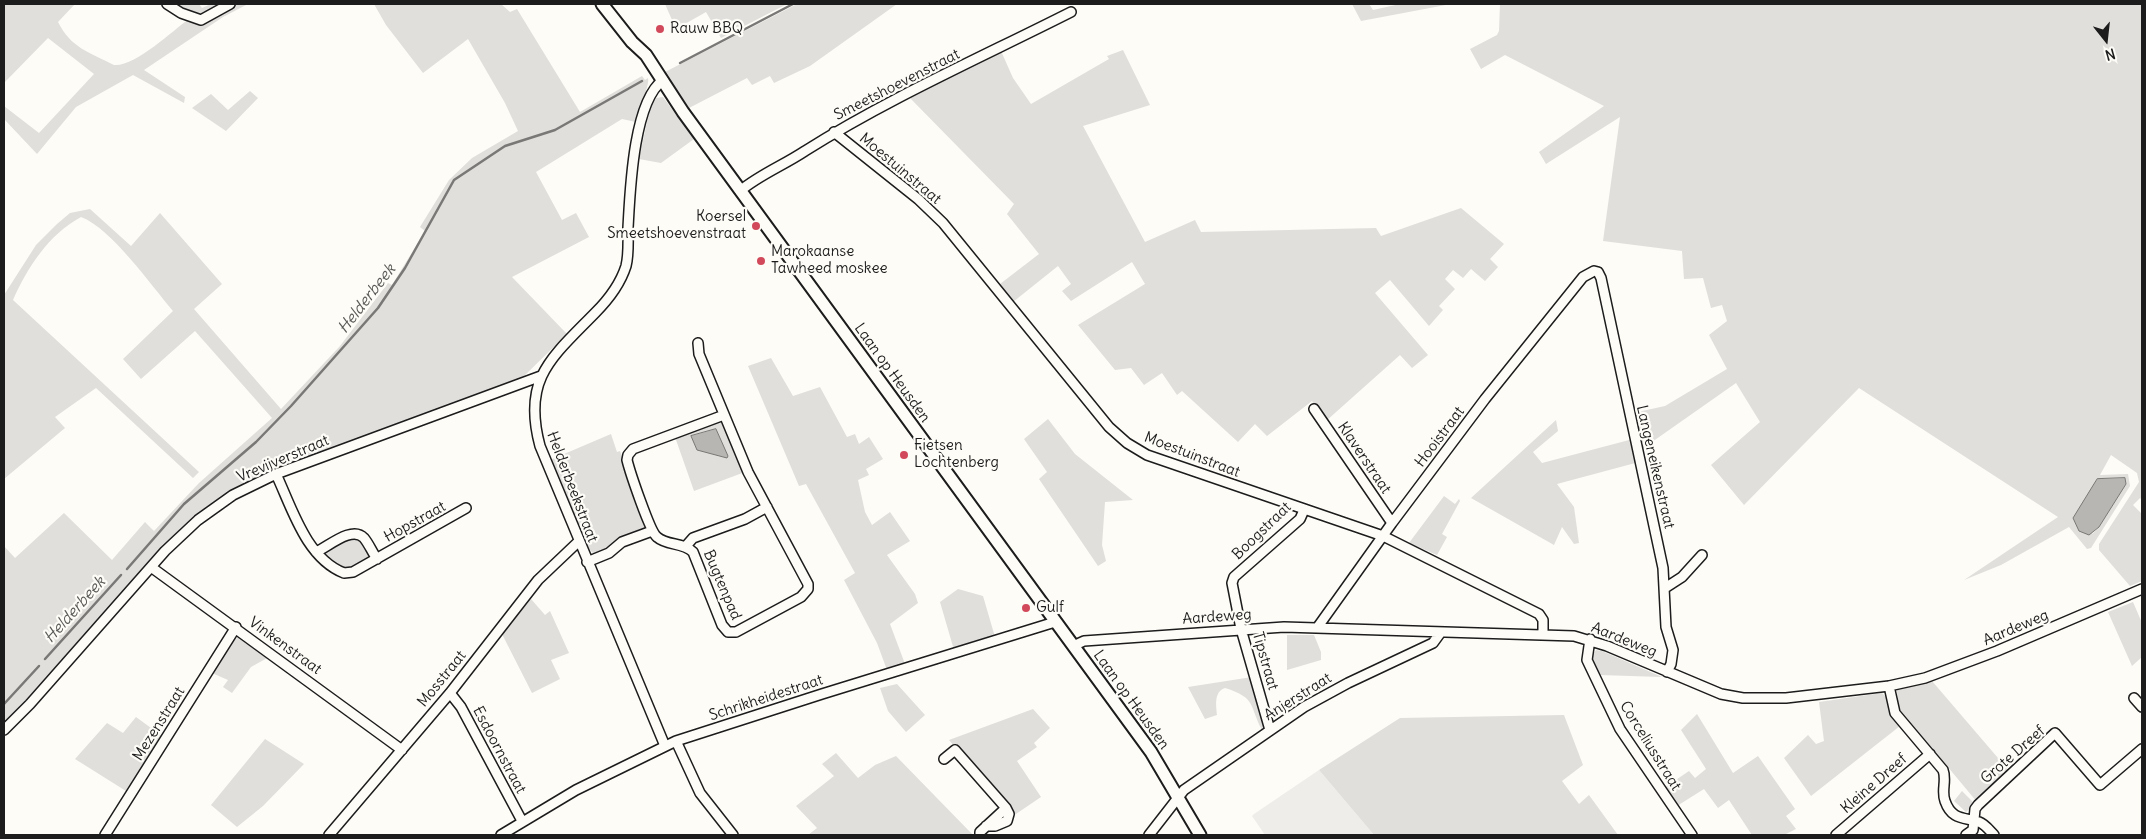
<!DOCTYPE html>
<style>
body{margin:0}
#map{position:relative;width:2146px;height:839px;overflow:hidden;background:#fdfcf7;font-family:Delius,sans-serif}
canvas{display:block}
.frame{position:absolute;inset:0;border:5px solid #1c1c1c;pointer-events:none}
.north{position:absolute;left:2081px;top:15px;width:50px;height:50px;-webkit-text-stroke:4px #fdfcf7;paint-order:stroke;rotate:164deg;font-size:14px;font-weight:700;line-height:20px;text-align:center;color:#1c1c1c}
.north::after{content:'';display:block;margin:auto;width:18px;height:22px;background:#1c1c1c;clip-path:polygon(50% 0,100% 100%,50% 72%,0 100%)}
</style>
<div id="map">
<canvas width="2146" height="839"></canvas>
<div class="frame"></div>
<div class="north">N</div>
</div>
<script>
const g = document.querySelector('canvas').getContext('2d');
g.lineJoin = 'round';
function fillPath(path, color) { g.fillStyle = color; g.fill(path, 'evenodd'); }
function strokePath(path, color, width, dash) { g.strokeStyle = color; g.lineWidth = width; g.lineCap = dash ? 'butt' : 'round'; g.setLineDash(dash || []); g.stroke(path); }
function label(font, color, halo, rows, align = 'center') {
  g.font = font + ' Delius,sans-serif'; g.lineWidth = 4.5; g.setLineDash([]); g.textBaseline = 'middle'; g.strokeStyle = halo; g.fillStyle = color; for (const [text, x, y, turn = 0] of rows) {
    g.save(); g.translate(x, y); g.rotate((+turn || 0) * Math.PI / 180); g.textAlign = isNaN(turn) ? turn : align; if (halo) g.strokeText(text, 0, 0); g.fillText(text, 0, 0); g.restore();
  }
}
fillPath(new Path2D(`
 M1319,770L1374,835H1265L1252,816L1254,814Z`), '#eeede9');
fillPath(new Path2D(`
 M4,4H75L58,22C71,48 89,52 114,65C135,67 172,31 189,19L174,4H199L202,8L211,4H248L223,17L144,70L185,97L184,103L133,75L76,107L37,154L4,119V106L39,133L94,74L48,38L4,83Z
 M374,4H501L510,12L517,9L580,112L642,76L645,80L648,78C650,85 638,111 636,122L622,119L536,172L562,220L576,213L589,237L512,277L567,334L521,379L301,460L267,474L209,507L171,538L44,682L4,723V546L15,558L64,513L112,560L145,522L154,531L199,483L272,418L195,331L141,379L123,359L173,311C151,285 111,228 81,217C49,234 27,268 13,300L199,472L193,478L96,388L55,417L65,428L4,479V295L36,245L57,224L70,213L90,209L131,246L160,213L222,284L194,309L281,409L340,346L388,283L392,285L425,231L420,227L449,180L472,158L518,131L505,103L468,39L423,73L386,25Z
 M665,4H787L721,38L706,12L676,29Z
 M797,4H897L810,66L774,83L770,76L752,85L747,78L689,108L665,72Z
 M1352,4H1369L1373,10L1400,4H1451L1361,21Z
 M1500,4H2142V500L2140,498L2133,505L2142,514V581L2130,586L2099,550V544L2139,482L2137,473L2111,455L2100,475L2128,474L2130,486L2091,548L2087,549L2069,527L2001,565L1964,580L2058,517L1859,388L1744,505L1711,465L1760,422L1736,383L1642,449L1633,413L1665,406L1727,369L1709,335L1727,321L1722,305L1711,308L1703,278L1684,279L1682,251L1603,241L1620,117L1546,164L1539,152L1604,106L1505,55L1481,69L1470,49L1497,35L1499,31ZM2125,478L2126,484L2099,527L2092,534L2096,479Z
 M1123,50L1150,105L1083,126L1145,242L1195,220L1201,232L1376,228L1381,236L1461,208L1504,244L1490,259L1498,267L1485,281L1471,269L1463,278L1453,270L1445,279L1455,289L1439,306L1443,310L1429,326L1390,280L1375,293L1428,355L1412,368L1400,355L1326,421L1312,401L1267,436L1255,424L1238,442L1182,391L1177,395L1162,373L1144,385L1131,368L1115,370L1078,325L1145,284L1132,262L1071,301L1062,291L1071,284L1058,266L1013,302L1000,284L1039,254L1007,214L1014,204L910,98L1001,51L1013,78L1031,104L1109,59L1107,56Z
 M250,91L258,98L226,131L192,108L211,94L228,110Z
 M663,97L694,139L661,163L639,159L651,103L656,98Z
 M771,358L793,396L820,387L847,437L855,434L859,444L869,437L883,459L866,469L869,475L858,480L865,512L872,525L890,512L910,541L887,555L915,594L918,603L890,624L905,664L887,670L877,643L844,580L855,573L806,484L799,486L748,366Z
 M1048,419L1075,454L1133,500L1105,502L1102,545L1106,561L1098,566L1039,479L1047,472L1024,439Z
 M1556,420L1558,431L1533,452L1542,463L1633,439L1639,462L1557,484L1574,507L1579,543L1574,544L1562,527L1554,545L1471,498Z
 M718,421L724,424L745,472L694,491L675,437Z
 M611,434L617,452L620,451L646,524L645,529L611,548L594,554L587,547L550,460Z
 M1444,496L1455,504L1459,499L1460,501L1442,534L1447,537L1437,555L1409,543Z
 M359,536L371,556L370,560L344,571L323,553L348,537Z
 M958,589L983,596L995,637L954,650L940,602Z
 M531,599L545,615L550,611L569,653L551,660L560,679L532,693L502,634Z
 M2133,602L2142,623V657L2132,666L2108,612Z
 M1287,635H1314L1321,652V660L1287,670Z
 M238,637L243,638L269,657L251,667L232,693L223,687L228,680L212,673L232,642Z
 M1596,650L1602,651L1662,677L1599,675L1591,657Z
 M1252,677L1267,727L1262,730C1249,706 1257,698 1225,688C1214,692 1216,704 1217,715L1205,719L1188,687Z
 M1932,681L2010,772L1977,802L1898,707L1897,690Z
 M897,684L925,715L906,732L888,711L880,688Z
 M1882,693L1886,697L1889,711L1900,726L1811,796L1784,758L1808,735L1816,744L1824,741L1819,702Z
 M1033,709L1050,728L1034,743L1037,747L1017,761L1041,797L1013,816L949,740Z
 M1697,714L1733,773L1758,756L1795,809L1786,816L1796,829L1784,835H1752L1729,800L1718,808L1704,789L1677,806L1664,788L1689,771L1695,778L1706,769L1681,730Z
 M1564,715L1583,765L1562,781L1579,804L1589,795L1618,835H1374L1319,770L1400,718Z
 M136,717L162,736L126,791L75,759L107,723L123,733Z
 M265,739L304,764L263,806L237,827L211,805Z
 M836,753L858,778L875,765L896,756L973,835H808L817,828L796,806L834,776L822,764Z
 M1962,791L1975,804L1966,812L1954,801Z`), '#e0dfdb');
const water = new Path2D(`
 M716,429L728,456L727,458L697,450L691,436Z
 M2125,478L2126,484L2099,527L2089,535L2079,531L2073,518L2097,479Z`);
fillPath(water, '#b7b6b2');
strokePath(water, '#797876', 1);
strokePath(new Path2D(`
 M680,63L793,4
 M127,569L184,504L256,442L291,406L378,308L405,268L454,180L505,146L555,130L642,81
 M45,659L121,575
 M4,704L39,666`), '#797876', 2.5);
const minor = new Path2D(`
 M167,4L181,13L201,20L230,4
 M663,80C633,102 630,192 628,228C628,240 629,254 626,266C620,285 609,299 595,313C551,358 522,379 540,446L665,746
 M834,132L918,199L943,223L1109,427L1127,443L1147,455L1383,536L1539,614L1543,620V634
 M740,191C759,175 784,165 805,151C889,98 982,57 1071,12
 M698,343L699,354L748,472L808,584V589L801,597L736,632H728L722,625L693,552C683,542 667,546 657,537C650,532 630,472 627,460L628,455L633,449L724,415
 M1314,409L1392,523
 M276,474C292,508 306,558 344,573L353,572L466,508
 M686,546L693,538L745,519L767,507
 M316,552C328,547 352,525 364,538C369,544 372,552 377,559
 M587,562L609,553L622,542L652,531
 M151,567L402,750
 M1665,588L1682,577L1702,555
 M1317,628L1392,523L1485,399L1583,277L1594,271L1598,272L1601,278L1663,568L1666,627L1673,650L1671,664L1667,672
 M1590,639L1587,660L1620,729L1692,835
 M1073,646L1084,641L1284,627L1574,636L1607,646L1721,694L1743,698H1786L1889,686L1925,678L1997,651L2142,589
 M1889,686L1895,713L1943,770C1947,780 1941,791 1945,801C1952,821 1965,817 1979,822C1985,824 1990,831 1994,835
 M450,693L461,707L522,821
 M2134,698L2142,707
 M4,730L30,704L165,551L198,520L233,495L276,474L541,376
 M1270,730L1241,629L1232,583L1234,577L1300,519L1304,510
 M676,741L700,793L733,835
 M944,759L955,750L1006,808L1009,814L1007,821L995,826H986
 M105,835L236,627
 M329,835L450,693L538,580L578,542
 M501,835L576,790L676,741L822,694L1055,622
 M980,835V832L1006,808
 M1149,835L1184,790L1304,707L1348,683L1433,643L1441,632
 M1836,835L1930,754
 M1966,835L1973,830L1975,809L1978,805L2055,733L2100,785L2142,749`);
const tertiary = new Path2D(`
 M602,4L632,42L646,55L683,112L1151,752L1200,835`);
strokePath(minor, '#1c1c1c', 12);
strokePath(tertiary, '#1c1c1c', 15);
strokePath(minor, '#fdfcf7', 9);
strokePath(tertiary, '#fdfcf7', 11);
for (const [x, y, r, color] of [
 [660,29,5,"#d1495b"],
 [756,226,5,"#d1495b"],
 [761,261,5,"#d1495b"],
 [904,455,5,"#d1495b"],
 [1026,608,5,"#d1495b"]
]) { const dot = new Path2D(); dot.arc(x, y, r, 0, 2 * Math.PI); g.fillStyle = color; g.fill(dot); strokePath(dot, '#fdfcf7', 2); }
label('15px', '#1c1c1c', '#fdfcf7', [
 ["Rauw BBQ",670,29],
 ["Koersel",746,217,"right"],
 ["Smeetshoevenstraat",746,234,"right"],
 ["Marokaanse",771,252],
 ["Tawheed moskee",771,269],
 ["Fietsen",914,446],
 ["Lochtenberg",914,463],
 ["Gulf",1036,608]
], 'left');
label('15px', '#1c1c1c', '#fdfcf7', [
 ["Smeetshoevenstraat",897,85,-27],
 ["Moestuinstraat",900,169,40],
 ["Laan op Heusden",892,373,54],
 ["Hooistraat",1440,437,-53],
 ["Moestuinstraat",1192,455,21],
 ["Klaverstraat",1364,458,56],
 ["Vrevijverstraat",283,459,-23],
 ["Langeneikenstraat",1655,467,77],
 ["Helderbeekstraat",572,487,69],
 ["Hopstraat",415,522,-29],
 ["Boogstraat",1262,531,-44],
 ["Bugtenpad",722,585,67],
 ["Aardeweg",1217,617,-4],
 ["Aardeweg",2016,628,-23],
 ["Aardeweg",1624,640,22],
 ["Vinkenstraat",285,646,36],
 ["Tipstraat",1265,661,74],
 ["Mosstraat",442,679,-51],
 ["Anjerstraat",1298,697,-32],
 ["Schrikheidestraat",766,698,-18],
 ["Laan op Heusden",1131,700,54],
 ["Mezenstraat",159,724,-58],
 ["Corceliusstraat",1650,746,58],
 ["Esdoornstraat",499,750,62],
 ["Grote Dreef",2013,755,-41],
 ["Kleine Dreef",1874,784,-41]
]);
label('italic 16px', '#5a5a58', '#fdfcf7', [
 ["Helderbeek",367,299,-52],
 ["Helderbeek",75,610,-48]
]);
</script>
